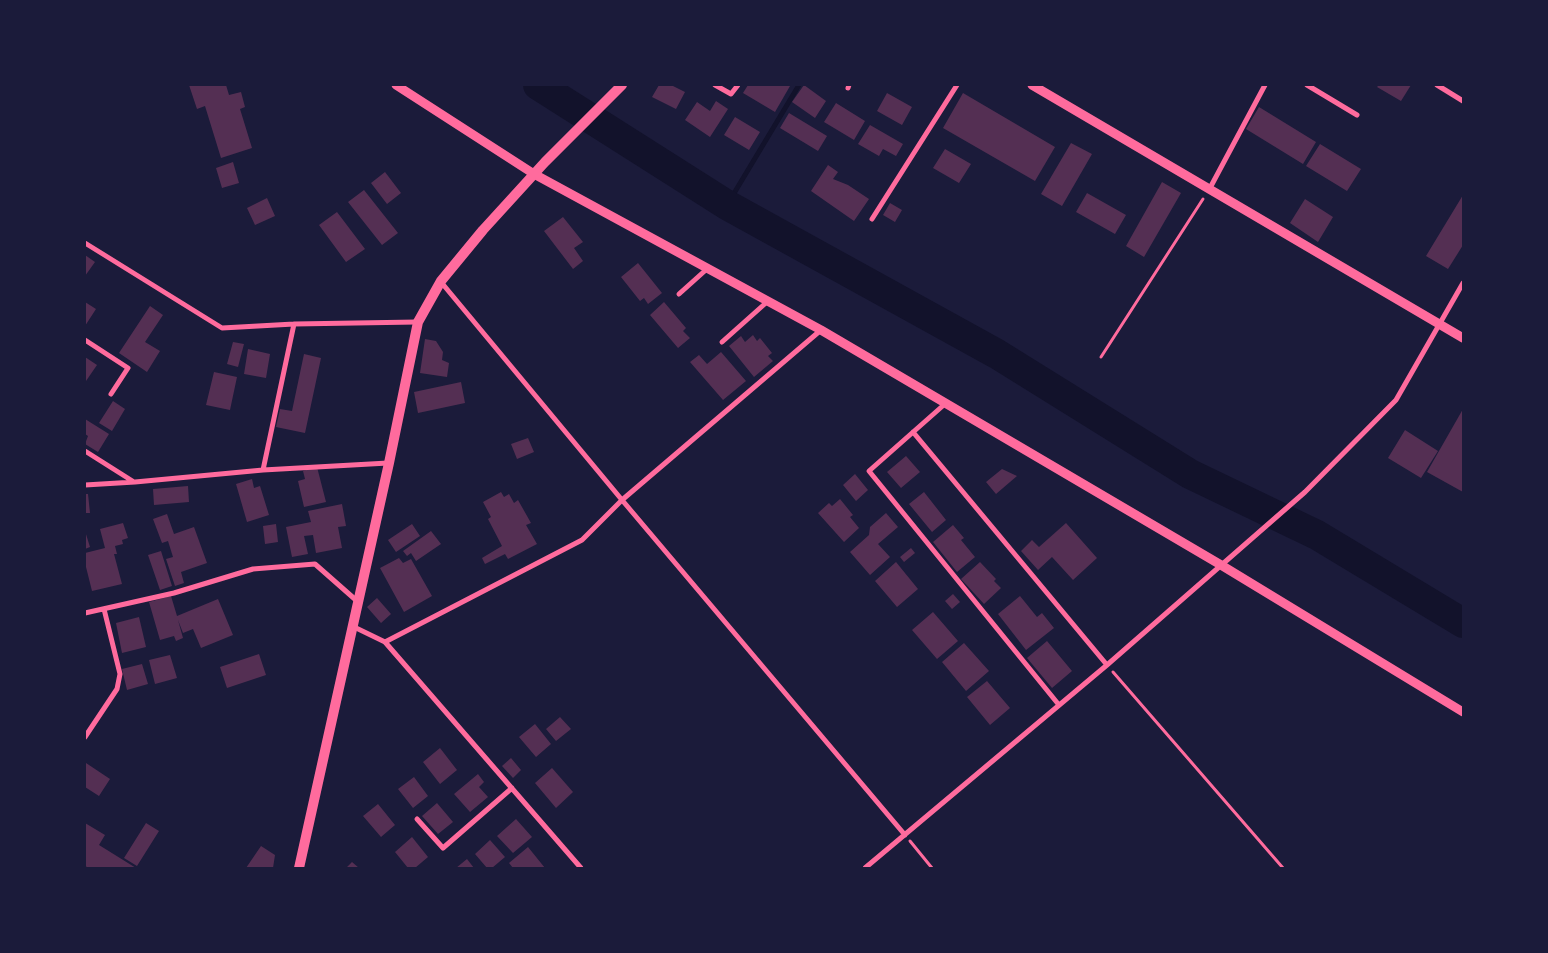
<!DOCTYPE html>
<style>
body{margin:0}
#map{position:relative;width:1548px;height:953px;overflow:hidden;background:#1b1b3a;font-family:Arial,sans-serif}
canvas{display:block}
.frame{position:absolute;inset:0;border:86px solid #1b1b3a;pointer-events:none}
</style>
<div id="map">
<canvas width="1548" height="953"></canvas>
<div class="frame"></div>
</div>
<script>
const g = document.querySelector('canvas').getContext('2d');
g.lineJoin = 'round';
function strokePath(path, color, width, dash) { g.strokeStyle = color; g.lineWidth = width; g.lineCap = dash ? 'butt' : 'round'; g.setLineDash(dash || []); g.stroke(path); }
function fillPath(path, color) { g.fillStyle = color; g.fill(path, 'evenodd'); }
strokePath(new Path2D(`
 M727,205L799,85`), '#12122b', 5);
strokePath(new Path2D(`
 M538,85L727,205L997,354L1190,474L1317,535L1463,623`), '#12122b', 30);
fillPath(new Path2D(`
 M189,85H226L229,95L241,92L245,107L240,109L252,148L221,158L205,106L197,109Z
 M659,85H671L685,92L676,109L652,97Z
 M748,85H788L790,86L775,112L743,93Z
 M804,85L826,101L815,118L792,102Z
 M1379,85H1411L1401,101L1377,87Z
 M887,93L912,107L902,125L877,111Z
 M963,93L1055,147L1035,181L943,128Z
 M716,101L728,109L710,137L685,120L697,102L710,111Z
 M836,103L865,121L854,140L824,122Z
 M1259,107L1316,142L1303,164L1246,129Z
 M789,113L827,136L818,151L780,128Z
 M735,117L760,132L749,150L724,135Z
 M870,125L903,144L896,156L883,149L879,156L858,144Z
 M1071,143L1092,154L1062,206L1041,194Z
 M1320,144L1361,169L1347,191L1306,166Z
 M945,149L971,164L959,183L933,168Z
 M233,162L239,183L222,188L216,168Z
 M828,165L838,172L833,179L848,185L869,199L854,221L811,191Z
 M385,172L401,193L387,204L371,183Z
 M1162,182L1181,193L1144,257L1126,246Z
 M364,190L398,233L382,245L348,202Z
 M1087,193L1126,215L1115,234L1076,212Z
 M1463,195V245L1448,269L1426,256Z
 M267,198L275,216L255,225L247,208Z
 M1305,199L1333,217L1318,242L1290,223Z
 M890,203L902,210L895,222L883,215Z
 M337,212L365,249L346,262L319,225Z
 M563,217L583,242L574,248L583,261L573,269L544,231Z
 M85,255L95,262L85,276Z
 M638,263L662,293L648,304L644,298L640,301L621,277Z
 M85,302L96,309L85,326Z
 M664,302L686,328L683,331L690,338L678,348L650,315Z
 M150,306L163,315L145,342L160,351L147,372L119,353Z
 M753,335L757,341L760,338L772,353L768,356L773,361L754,377L729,346L741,336L745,342Z
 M425,339L436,341L443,352L442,360L449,363L447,377L420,373Z
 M233,342L244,344L238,367L227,364Z
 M248,349L270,354L266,378L244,374Z
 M721,352L746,381L723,400L690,362L699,355L707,364Z
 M304,354L321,358L305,433L276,427L280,409L292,411Z
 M85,357L97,365L86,381L85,380Z
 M214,372L237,377L230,410L206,405Z
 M461,382L465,403L418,413L414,392Z
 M113,401L125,409L112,431L99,423Z
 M1463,409V492L1427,472Z
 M85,419L109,434L98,452L85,444L88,436L85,434Z
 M1405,430L1438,451L1421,478L1388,458Z
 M528,438L534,452L517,459L511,444Z
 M906,456L920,472L901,488L887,472Z
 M317,467L326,502L304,507L298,481L305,479L303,471Z
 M1002,469L1017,476L996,494L986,482Z
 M855,474L868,490L856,501L843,485Z
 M252,479L254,488L260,486L269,515L247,522L236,484Z
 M188,486L189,502L154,505L153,489Z
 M501,492L504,497L509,494L514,503L518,500L531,523L526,525L537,544L508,559L505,554L485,564L482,558L502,546L488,519L491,517L483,502Z
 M924,492L946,520L932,532L909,504Z
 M85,494H88L90,513H85Z
 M840,499L853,515L850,517L859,528L844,542L818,513L829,503L832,506Z
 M342,504L346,526L338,527L342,548L316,553L313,535L304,536L308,554L292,557L286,527L311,522L308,511Z
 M886,513L898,527L878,544L890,557L870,575L850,552L869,535L870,527Z
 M167,514L174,534L194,527L207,563L181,572L184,583L175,586L166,559L173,557L168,541L162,543L153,519Z
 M123,523L128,538L122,540L123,544L115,546L117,554H114L122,584L92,591L85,563V553L105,548L100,529Z
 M1066,523L1097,558L1073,580L1052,557L1038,570L1021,551L1032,540L1039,547Z
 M276,524L278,542L265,544L263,526Z
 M412,524L420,536L396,552L388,540Z
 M953,525L964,538L961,540L975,557L957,572L933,542Z
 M85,531L90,547L85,549Z
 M431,531L441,544L416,561L411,553L407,556L403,551Z
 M911,548L915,553L904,562L900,557Z
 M161,551L172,586L160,590L148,555Z
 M399,558L403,563L411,559L432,596L404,612L380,568Z
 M896,562L918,589L897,607L875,581Z
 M980,562L996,579L994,581L1001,588L984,604L961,579Z
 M953,594L960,602L952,609L945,601Z
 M171,596L177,616L218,599L233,635L201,648L193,629L183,633L178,620L183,638L176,641L174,636L160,640L149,602Z
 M1020,596L1037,617L1042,613L1054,628L1026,650L998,614Z
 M377,598L391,614L381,623L367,607Z
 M933,612L958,641L937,659L912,630Z
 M139,617L146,647L122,653L116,623Z
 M1047,641L1072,671L1052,688L1027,658Z
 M964,643L989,671L966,691L942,662Z
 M259,654L266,675L227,688L220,667Z
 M170,655L177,678L155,684L149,660Z
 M142,664L148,684L127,690L122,669Z
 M987,681L1010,708L990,725L967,697Z
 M560,717L571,729L556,741L546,729Z
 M535,724L551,744L536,757L519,737Z
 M440,748L457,770L440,784L423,762Z
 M511,758L521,770L513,778L502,766Z
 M86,763L110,779L99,796L85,787Z
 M552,768L573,792L556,808L535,783Z
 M478,774L484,782L479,787L488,797L470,812L454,794Z
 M414,777L428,796L413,808L398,789Z
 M437,803L453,822L438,834L422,816Z
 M378,804L395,825L381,837L363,816Z
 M516,819L532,837L513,853L497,836Z
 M85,823L105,835L99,845L136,868H89L85,866Z
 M146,823L159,831L137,866L124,858Z
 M412,837L428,857L415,868H408L395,852Z
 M490,840L505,857L492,868H487L475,854Z
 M261,846L275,855L273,868H246Z
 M528,847L545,868H513L509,863Z
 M467,859L474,868H456Z
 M352,862L359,868H346Z`), '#542f53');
strokePath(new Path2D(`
 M1101,357L1203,199
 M1113,672L1283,868
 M910,841L932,868`), '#ff6b9d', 3);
strokePath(new Path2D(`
 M715,85L731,94L738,85
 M1307,85L1357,115
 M1437,85L1463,101
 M848,88L849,85
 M1210,188L1265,85
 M872,219L957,85
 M85,243L222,328L294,324L417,322
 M441,282L622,500L905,835
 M679,294L708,268
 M85,340L128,368L111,394
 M722,342L768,301
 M946,403L869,471L1059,705
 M913,432L1107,665
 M85,451L134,482
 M263,470L294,324
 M85,485L135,482L263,470L388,463
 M85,613L174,593L253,569L315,564L357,601
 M352,626L385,642L581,868
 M385,642L582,540L622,500L821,330
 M85,737L117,689L120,674L104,609
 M417,819L443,848L512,788
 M865,868L1107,665L1305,492L1396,400L1463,283`), '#ff6b9d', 5);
strokePath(new Path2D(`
 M396,85L534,174L821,330L1221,565L1463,712
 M1032,85L1463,338`), '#ff6b9d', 9);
strokePath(new Path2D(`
 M299,868L389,463L418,322L441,281L483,230L545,162L622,85`), '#ff6b9d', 10);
</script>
